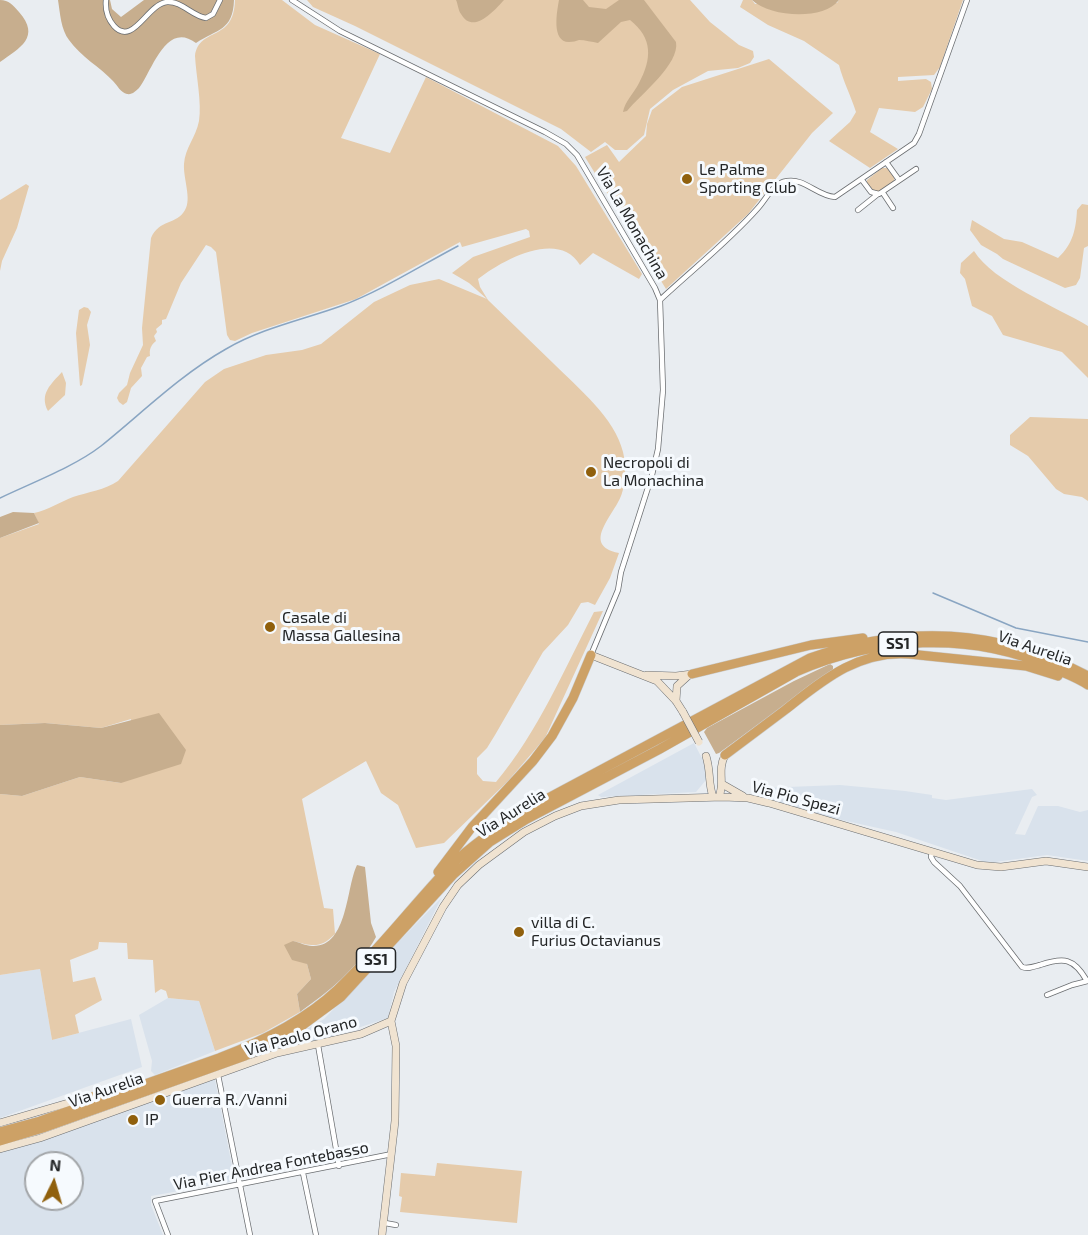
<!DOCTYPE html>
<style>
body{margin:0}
#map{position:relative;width:1088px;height:1235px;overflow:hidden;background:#e9edf1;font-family:"Exo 2",sans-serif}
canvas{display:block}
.north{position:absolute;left:24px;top:1151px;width:60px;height:60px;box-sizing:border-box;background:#f6fafe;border:2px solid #a2a5a8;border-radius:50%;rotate:5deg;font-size:16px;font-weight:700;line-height:24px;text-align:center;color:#242627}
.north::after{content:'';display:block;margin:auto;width:21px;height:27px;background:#90600d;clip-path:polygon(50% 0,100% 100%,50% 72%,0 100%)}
</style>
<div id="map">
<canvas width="1088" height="1235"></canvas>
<div class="north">N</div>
</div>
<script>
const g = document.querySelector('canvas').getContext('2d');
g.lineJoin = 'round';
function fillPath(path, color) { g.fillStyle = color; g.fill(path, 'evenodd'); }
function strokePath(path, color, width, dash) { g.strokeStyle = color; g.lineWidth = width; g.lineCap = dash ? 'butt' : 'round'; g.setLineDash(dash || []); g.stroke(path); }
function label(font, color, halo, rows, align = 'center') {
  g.font = font + ' "Exo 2",sans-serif'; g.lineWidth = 6; g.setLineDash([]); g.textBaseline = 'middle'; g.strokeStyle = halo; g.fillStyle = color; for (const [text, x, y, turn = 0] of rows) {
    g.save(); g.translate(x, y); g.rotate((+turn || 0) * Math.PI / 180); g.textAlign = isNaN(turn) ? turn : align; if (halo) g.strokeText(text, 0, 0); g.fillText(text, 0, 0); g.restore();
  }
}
fillPath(new Path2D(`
 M694,743L706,766L707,774L706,780L696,792L601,797L598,795Z
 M840,785L905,791L932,795V798L946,800L1032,789L1037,795L1032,797L1015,834L1025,835L1038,806H1058L1080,812L1088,810V861L1047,855L988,863L896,832L828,817L760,798L761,788Z
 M442,897L394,992L388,1018L321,1040L273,1049L324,1019Z
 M40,969L52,1040L131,1019L142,1067L0,1118V975Z
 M168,998L199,1001L215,1051L155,1075L151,1071L152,1061L139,1015Z
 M211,1078L215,1080L235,1181L151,1196V1205L163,1235H0V1151ZM36,1163H72V1199H36Z`), '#d9e2ec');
fillPath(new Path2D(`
 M235,0H282L315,25L380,54L341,138L390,153L426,77L558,146L576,166L642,274L639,279L593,253L580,265C559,229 502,260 478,279L480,287L488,300C510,321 532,343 554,364C578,388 615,418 623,452C626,464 626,482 622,493C616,514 579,545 619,553L610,578L595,605L588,602L581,603L568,625L543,652L495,735L487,748L477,758V774L483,781L496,782C538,732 564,670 594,612L603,611L545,738L508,781L444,843L416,848L398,805L381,793L366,761L302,799L324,908L333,909L335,934C320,949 312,946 293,941L307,964L311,979L297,994L300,1012L263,1033L215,1051L199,1001L168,998L166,991L161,989L155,993L153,960L128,959L127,943L99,942L98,949L70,960L73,982L95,977L102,1000L75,1015L79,1033L52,1040L40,969L0,975V794L22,796L80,777L121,783L131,719L101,728L45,723L0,725V538L39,524L34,513C48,510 60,502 73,497C88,492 105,490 118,481L205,382L224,369L266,355L302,350L321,344L374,302L410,285L439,279L487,299L469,283L452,273L473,257L530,237L529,231L526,229L462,247L460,242L356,299L252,333L235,341L230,340L227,335L216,252L211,247L206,245L181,283L166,319L162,320V324L156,329L157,332L154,336L156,341C151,345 149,349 150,356L147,357L141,368L142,376L131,388L127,402L123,405L119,402L117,398L119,393L127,385L130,373L143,345L142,328L151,238C159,219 177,225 185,210C192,199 183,178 184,164C185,148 196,137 199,121C202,103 196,75 195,56C199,26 234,43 235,0Z
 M307,0H690L710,22L739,45L753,51L754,57L750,63L738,68L708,71L673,90L650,109L644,135L627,150H615L605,142L591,152L561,129L355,26L313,7Z
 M743,0H752L755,4L837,3L839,0H963L940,67L934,75L898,77V81L926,79L931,82L932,89L923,107L915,112L879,108L870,132L898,149L870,168L829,141L850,122L856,112C851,96 843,81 839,65L804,41L768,25L740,7Z
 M769,59L833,113L812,133L748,214L666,289L585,157L607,145L619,162L646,136L647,124L652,110L682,87Z
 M882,168H888L894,177V183L878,192L872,190L867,183V180Z
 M26,184L29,186L17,228L2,261L0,271V200Z
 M1082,204L1088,205V246L1084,248L1080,278L1076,285L1065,288L1003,259L997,254L981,245L970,230L972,220L1004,239L1022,242L1058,258C1073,244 1076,229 1077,210Z
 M974,251C993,282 1057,307 1088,326V378L1062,352L1003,335L992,316L972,306L965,279L960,273L961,263Z
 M84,307L88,308L91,312L87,325L90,345L82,385L80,386L76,333L79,310Z
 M62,372L66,383L65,395L48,411C39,394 51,384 62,372Z
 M1030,417L1088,419V501L1082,497L1064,494L1056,489L1028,456L1010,445V435Z
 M437,1163L522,1171L517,1223L400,1212L402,1197L399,1196L401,1173L435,1176Z`), '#e5cbab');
fillPath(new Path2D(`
 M0,0C9,0 13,5 19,12C41,37 20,48 0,62Z
 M58,0H110L112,9L121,17L144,0H234C233,31 217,29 196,43C166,20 152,71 139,88C136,91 132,95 127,94C121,93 117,85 113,81C100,67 81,57 69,40C61,30 60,13 58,0Z
 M456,0H504C494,11 473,35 461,14C458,10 458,4 456,0Z
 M559,0H583L589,7L606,9L619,0H644L676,42C680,64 641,94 627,111L623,112C625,101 634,93 639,83C652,59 653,38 630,20L621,22L598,43C592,42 585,40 579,40C576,41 573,42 569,42C551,42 557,11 559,0Z
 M752,0H839C823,21 770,17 752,0Z
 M13,512L34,513L39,523L0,538V517Z
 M830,664L833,666V670L719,753L716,754L704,732L707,728L794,681Z
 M159,713L186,750L181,764L121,783L80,777L22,796L0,794V725L45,723L101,728Z
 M357,865L365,867L371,923L376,937C358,969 329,991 300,1012L297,994L311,979L307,964L292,960L284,945L293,941C299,942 306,946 312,946C348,948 346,887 357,865Z`), '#c7ae8e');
strokePath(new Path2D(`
 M0,498C31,483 74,467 101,446C142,413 180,375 226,349C262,328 302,320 341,306C381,291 420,266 458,246
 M933,593L1016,628L1088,642`), '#89a5c2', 1.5);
const street = new Path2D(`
 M106,0C105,10 107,18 114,26C133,47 147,4 167,2C182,1 192,16 206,18L213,14L220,0
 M292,0L340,31L545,132L566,144L577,155L655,288L660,300L663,390L658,449L652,475L621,572L618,590L591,655
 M886,162L899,180
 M862,180L871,192L879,194L916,169
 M883,193L893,208
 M858,210L878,194
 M660,300C692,270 729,241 758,208C767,198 773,183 787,181C805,178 817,196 835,197L914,143L919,134L967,0
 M932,852L931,857L934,862L960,886L1022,967C1028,969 1033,967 1040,965C1064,957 1074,958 1087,981
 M1047,995L1072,985L1088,981
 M318,1045L339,1166
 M218,1075L250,1235
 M303,1173L316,1235
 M385,1223L396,1225
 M168,1235L155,1201L392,1154`);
const secondary = new Path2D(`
 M591,655L657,681L676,701L683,712
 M647,675L676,676L692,674
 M676,701L677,686L688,676
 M706,756C711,772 708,783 713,797
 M722,784L743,796
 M719,797C725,782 717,771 725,755
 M0,1123L75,1101
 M0,1149L40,1138L277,1053L361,1034L391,1021
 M382,1235L395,1121L396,1046L391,1021L403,983L443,907L458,885L479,865L524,832L555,816L581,806L619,800L723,797L748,798L769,803L977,865L1001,867L1046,861L1088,867`);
const highway = new Path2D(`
 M692,674L811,645L863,638
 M725,755C745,740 765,725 785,710C822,681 858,650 909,654L1026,666L1058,676
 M438,872L472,827L533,761L552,736L573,698L591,655
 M75,1101L95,1096
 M0,1132L40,1121L219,1058C261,1042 304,1021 337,990C378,951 412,906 451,865C473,844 498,827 524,811L810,658C906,624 997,628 1088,676
 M0,1141L43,1128L245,1056L296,1030L341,997L453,875L490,842L527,819L660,749L796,672C876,637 969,631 1051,667C1063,673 1076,677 1088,685`);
strokePath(street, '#6b6e71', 6);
strokePath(secondary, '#6b6e71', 8);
strokePath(highway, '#cacbcb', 10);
strokePath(street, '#fff', 4.5);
strokePath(secondary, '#f0e3d1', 7);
strokePath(highway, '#cda166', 9);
const secondaryBridge = new Path2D(`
 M683,712L699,742`);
strokePath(secondaryBridge, '#6b6e71', 8, []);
strokePath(secondaryBridge, '#f0e3d1', 7);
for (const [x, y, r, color] of [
 [687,179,6,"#90600d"],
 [591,472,6,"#90600d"],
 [270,627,6,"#90600d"],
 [519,932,6,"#90600d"],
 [160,1100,6,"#90600d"],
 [133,1120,6,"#90600d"]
]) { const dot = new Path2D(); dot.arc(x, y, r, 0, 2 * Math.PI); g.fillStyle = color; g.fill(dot); strokePath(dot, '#f6fafe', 2); }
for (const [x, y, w] of [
 [898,644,39],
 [376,960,39]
]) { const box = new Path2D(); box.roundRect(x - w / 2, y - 12, w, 24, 4.5); g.fillStyle = '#f6fafe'; g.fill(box); strokePath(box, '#242627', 1.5); }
label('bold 15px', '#242627', null, [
 ["SS1",898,644],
 ["SS1",376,960]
]);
label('16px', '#242627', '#f6fafe', [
 ["Le Palme",699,170],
 ["Sporting Club",699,188],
 ["Necropoli di",603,463],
 ["La Monachina",603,481],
 ["Casale di",282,618],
 ["Massa Gallesina",282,636],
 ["villa di C.",531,923],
 ["Furius Octavianus",531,941],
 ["Guerra R./Vanni",172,1100],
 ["IP",145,1120]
], 'left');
label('16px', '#242627', '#f6fafe', [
 ["Via La Monachina",632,223,60],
 ["Via Aurelia",1035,648,19],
 ["Via Pio Spezi",796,798,15],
 ["Via Aurelia",511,813,-32],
 ["Via Paolo Orano",301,1036,-15],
 ["Via Aurelia",106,1090,-19],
 ["Via Pier Andrea Fontebasso",271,1166,-11]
]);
</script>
